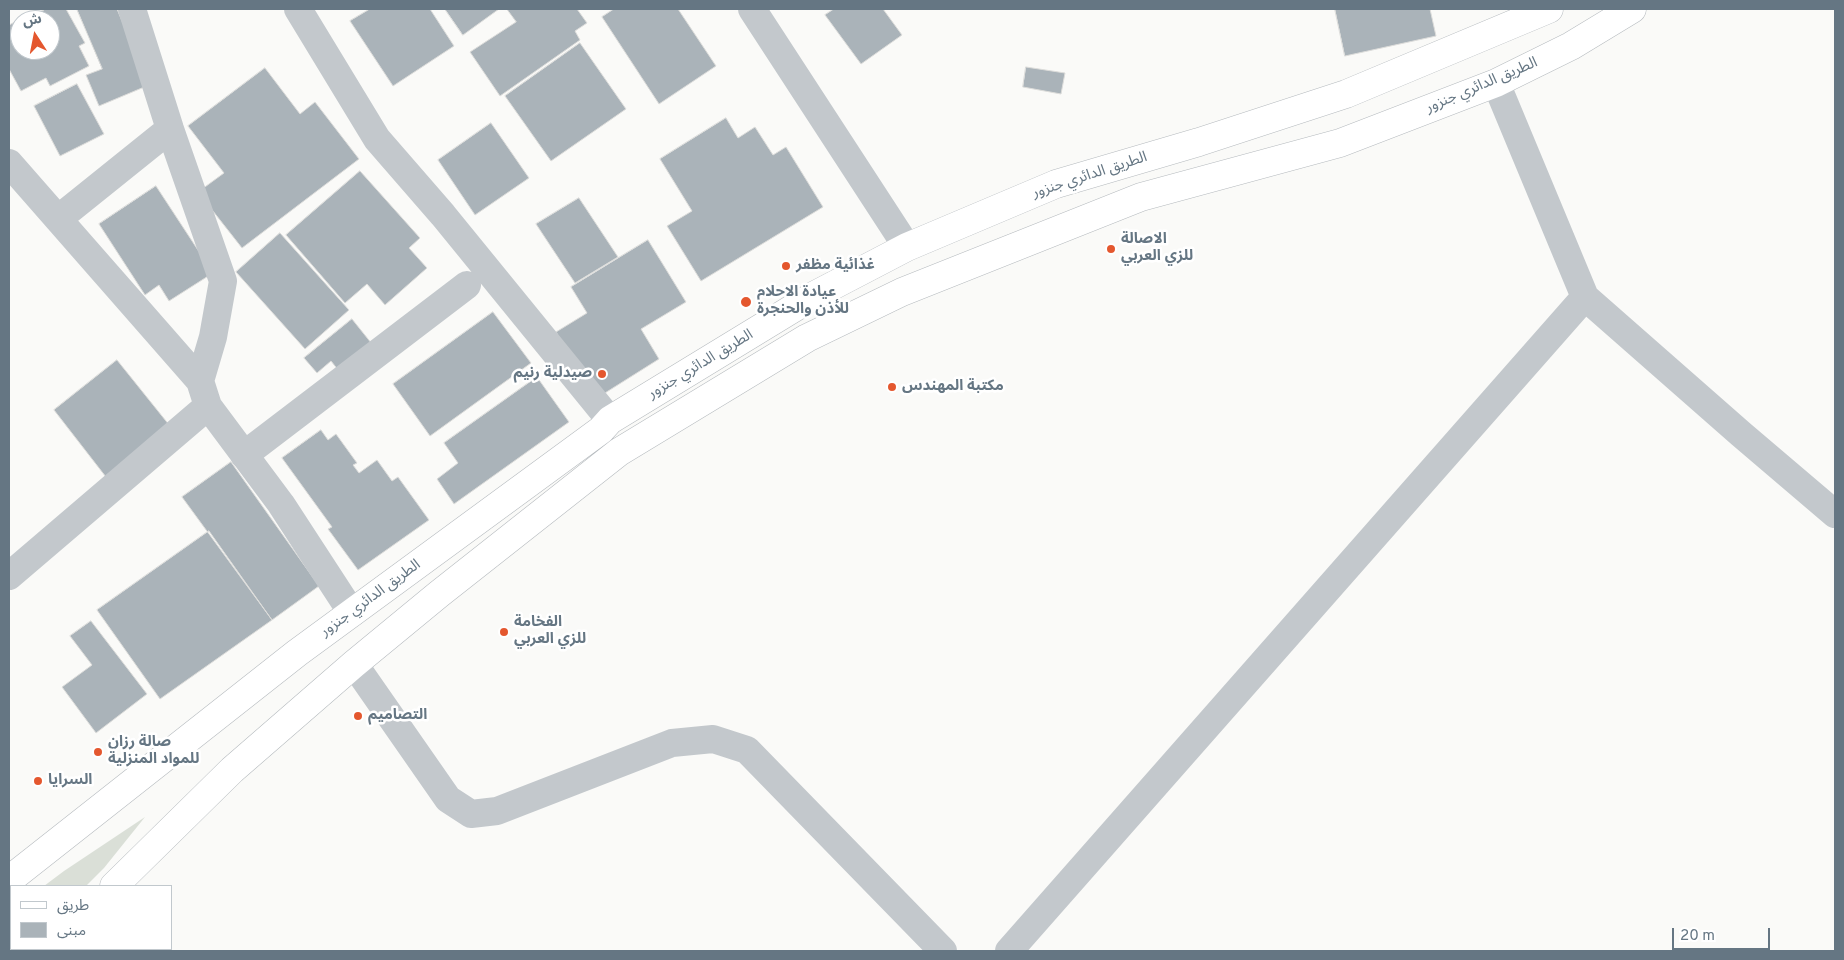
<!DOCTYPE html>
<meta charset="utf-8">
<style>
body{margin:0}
#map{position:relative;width:1844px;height:960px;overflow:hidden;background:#fafaf8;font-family:Overpass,"Noto Sans Arabic",sans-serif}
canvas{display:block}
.frame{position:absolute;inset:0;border:10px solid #657683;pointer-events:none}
.legend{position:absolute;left:10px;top:885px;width:162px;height:65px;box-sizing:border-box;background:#fff;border:1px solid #c1c8cd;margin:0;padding:6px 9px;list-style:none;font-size:15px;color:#657683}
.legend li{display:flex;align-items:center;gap:10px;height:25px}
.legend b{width:25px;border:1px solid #c1c8cd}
.north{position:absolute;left:10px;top:10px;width:50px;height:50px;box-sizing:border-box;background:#fff;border:1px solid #c1c8cd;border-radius:50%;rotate:349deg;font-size:14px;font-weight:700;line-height:20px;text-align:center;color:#657683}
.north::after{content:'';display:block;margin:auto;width:18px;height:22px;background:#e4572e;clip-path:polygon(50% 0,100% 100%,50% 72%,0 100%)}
.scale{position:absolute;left:1672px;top:928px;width:98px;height:22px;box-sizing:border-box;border:2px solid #657683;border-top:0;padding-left:6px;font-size:15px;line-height:18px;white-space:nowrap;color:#657683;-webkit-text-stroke:4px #fff;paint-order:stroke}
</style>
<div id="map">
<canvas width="1844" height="960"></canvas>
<div class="frame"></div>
<ul class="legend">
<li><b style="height:6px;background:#fff"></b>طريق</li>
<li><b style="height:14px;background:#aab3b9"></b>مبنى</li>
</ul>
<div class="north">ش</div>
<div class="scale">20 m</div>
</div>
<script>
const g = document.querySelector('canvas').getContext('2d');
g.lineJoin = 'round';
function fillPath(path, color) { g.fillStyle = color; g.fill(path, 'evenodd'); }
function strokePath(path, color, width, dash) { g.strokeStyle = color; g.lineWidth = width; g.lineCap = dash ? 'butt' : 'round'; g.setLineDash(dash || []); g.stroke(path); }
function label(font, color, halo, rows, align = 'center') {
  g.font = font + ' Overpass,"Noto Sans Arabic",sans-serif'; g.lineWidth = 5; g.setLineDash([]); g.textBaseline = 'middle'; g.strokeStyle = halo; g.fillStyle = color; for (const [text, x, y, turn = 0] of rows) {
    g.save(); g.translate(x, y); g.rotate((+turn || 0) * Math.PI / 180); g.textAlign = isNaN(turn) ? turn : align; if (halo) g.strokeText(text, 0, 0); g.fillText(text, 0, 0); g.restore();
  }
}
fillPath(new Path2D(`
 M145,817L104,868L86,886H44L64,871Z`), '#dadfd7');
const building = new Path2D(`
 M46,9H66L85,43L79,46L89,66L50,86L46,78L21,91L9,69V25L19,20L20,22V50H50V20H24Z
 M77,9H117L149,85L99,106L86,75L102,69Z
 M370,9H430L454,46L393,86L350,21Z
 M445,9H499L463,35Z
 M507,9H577L587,23L575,31L580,40L500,96L470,52L516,22Z
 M614,9H678L716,66L659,104L602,17Z
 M834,9H883L902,35L861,64L825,15Z
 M1335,9H1430L1436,36L1345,56Z
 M580,43L626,109L551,161L505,96Z
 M1026,67L1065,73L1061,94L1023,87Z
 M265,68L300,114L315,102L359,159L242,248L198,192L224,173L188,126Z
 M77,84L104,134L60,156L34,106Z
 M726,118L738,138L755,127L773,155L786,147L823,207L701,281L667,226L692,211L660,159Z
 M491,123L529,178L475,215L438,160Z
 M360,171L420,238L409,248L427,268L385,305L367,284L345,303L286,235Z
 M156,186L213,273L169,301L159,285L145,295L99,224Z
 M579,198L618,257L575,283L536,224Z
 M280,233L349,310L305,349L236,272Z
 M648,240L686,302L641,329L659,359L597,398L556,332L587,313L571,287Z
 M493,312L531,363L430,436L393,384Z
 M352,319L376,349L343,376L331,361L317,373L304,358Z
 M117,360L170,426L106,477L54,410Z
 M537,377L569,422L454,504L437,479L458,463L444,443Z
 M321,430L328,440L336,434L357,463L353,465L359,473L377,460L392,481L398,477L429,520L358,570L328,529L332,527L282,458Z
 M231,462L319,586L272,620L182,497Z
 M209,531L272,620L160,699L97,610Z
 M91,621L147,694L96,733L62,687L92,665L70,636Z`);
fillPath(building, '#aab3b9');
strokePath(building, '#dcdcda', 1);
const primary = new Path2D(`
 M9,880L297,653L601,430L610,420L815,295L907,247L1056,184L1199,142L1346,94L1549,9
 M114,886L232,770L354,664L439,594L619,452L807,338L902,292L1141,197L1340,143L1496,83L1571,46L1632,9
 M48,951L50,949
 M98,951L99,949`);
strokePath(primary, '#b5babe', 29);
strokePath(new Path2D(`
 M132,9L170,129L223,281L213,337L200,381
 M298,9L377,139L443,215L610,420
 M752,9L907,247
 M1496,83L1585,297L1741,434L1835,514
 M9,163L200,381L208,406L281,504L352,613
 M58,219L170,129
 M244,455L467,285
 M9,576L208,406
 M354,664L448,799L471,814L497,811L672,743L713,739L747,750L943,951
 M1009,951L1585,297`), '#c3c8cc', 28);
strokePath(primary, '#fff', 28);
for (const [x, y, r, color] of [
 [1111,249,5,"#e4572e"],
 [786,266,5,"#e4572e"],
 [746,302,6,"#e4572e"],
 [602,374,5,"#e4572e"],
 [892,387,5,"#e4572e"],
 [504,632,5,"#e4572e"],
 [358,716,5,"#e4572e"],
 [98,752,5,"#e4572e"],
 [38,781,5,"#e4572e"]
]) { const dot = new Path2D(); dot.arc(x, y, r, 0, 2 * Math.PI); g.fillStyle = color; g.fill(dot); strokePath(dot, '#fff', 2); }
label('15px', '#657683', '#fff', [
 ["الطريق الدائري جنزور",1482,86,-23],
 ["الطريق الدائري جنزور",1090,176,-18],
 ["الطريق الدائري جنزور",701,365,-31],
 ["الطريق الدائري جنزور",371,599,-36]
]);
label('bold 15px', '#657683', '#fff', [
 ["الاصالة",1121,240],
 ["للزي العربي",1121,257],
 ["غذائية مظفر",796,266],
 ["عيادة الاحلام",757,293],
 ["للأذن والحنجرة",757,310],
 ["صيدلية رنيم",592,374,"right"],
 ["مكتبة المهندس",902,387],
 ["الفخامة",514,623],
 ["للزي العربي",514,640],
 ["التصاميم",368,716],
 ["صالة رزان",108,743],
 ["للمواد المنزلية",108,760],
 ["السرايا",48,781]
], 'left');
</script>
